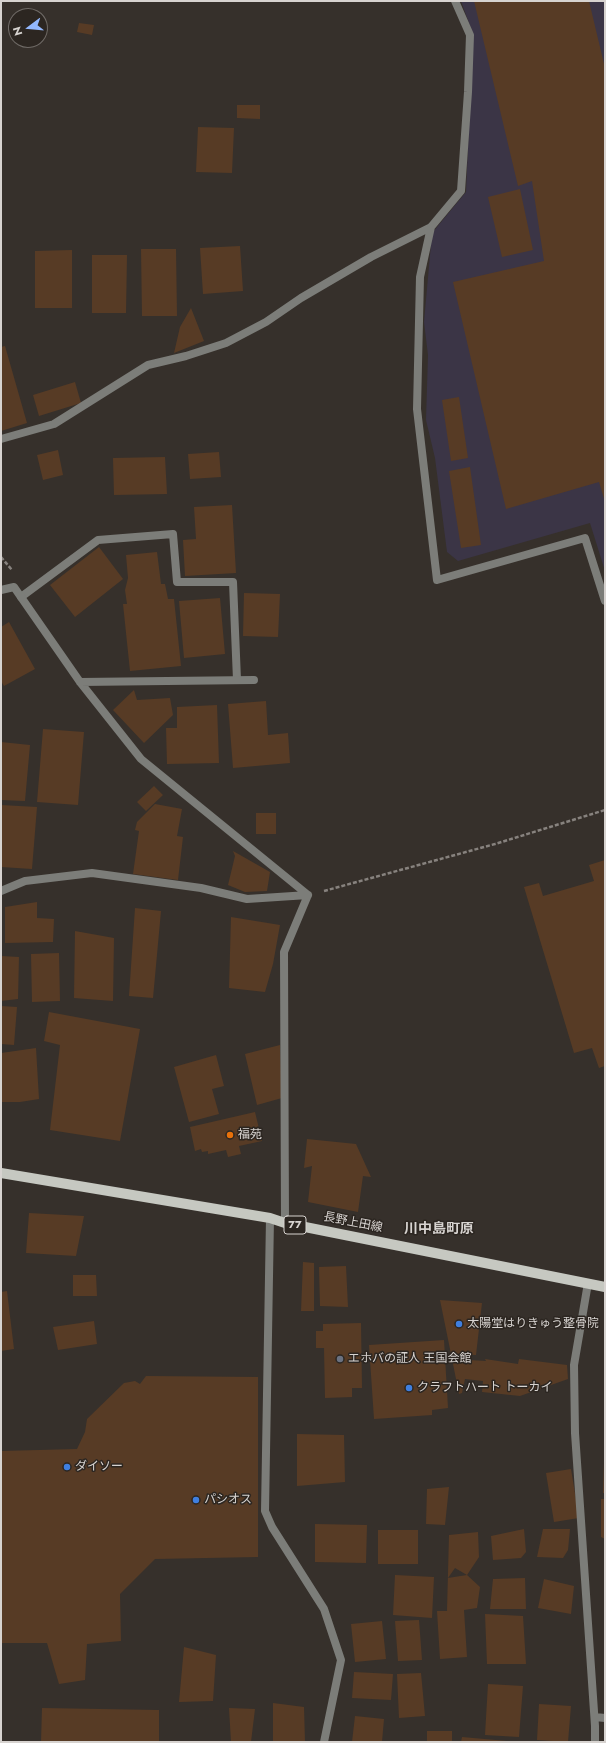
<!DOCTYPE html>
<meta charset="utf-8">
<style>
body{margin:0}
#map{position:relative;width:606px;height:1743px;overflow:hidden;background:#36302b;font-family:Jost,sans-serif}
canvas{display:block}
.frame{position:absolute;inset:0;border:2px solid #d7d3d0;pointer-events:none}
.north{position:absolute;left:8px;top:8px;width:40px;height:40px;box-sizing:border-box;background:#2c2621;border:1px solid #706b67;border-radius:50%;rotate:254deg;font-size:11px;font-weight:700;line-height:16px;text-align:center;color:#d7d3d0}
.north::after{content:'';display:block;margin:auto;width:14px;height:18px;background:#92b7fd;clip-path:polygon(50% 0,100% 100%,50% 72%,0 100%)}
</style>
<div id="map">
<canvas width="606" height="1743"></canvas>
<div class="frame"></div>
<div class="north">N</div>
</div>
<script>
const g = document.querySelector('canvas').getContext('2d');
g.lineJoin = 'round';
function fillPath(path, color) { g.fillStyle = color; g.fill(path, 'evenodd'); }
function strokePath(path, color, width, dash) { g.strokeStyle = color; g.lineWidth = width; g.lineCap = dash ? 'butt' : 'round'; g.setLineDash(dash || []); g.stroke(path); }
function label(font, color, halo, rows, align = 'center') {
  g.font = font + ' Jost,"Noto Sans JP",sans-serif'; g.lineWidth = 3; g.setLineDash([]); g.textBaseline = 'middle'; g.strokeStyle = halo; g.fillStyle = color; for (const [text, x, y, turn = 0] of rows) {
    g.save(); g.translate(x, y); g.rotate((+turn || 0) * Math.PI / 180); g.textAlign = isNaN(turn) ? turn : align; if (halo) g.strokeText(text, 0, 0); g.fillText(text, 0, 0); g.restore();
  }
}
fillPath(new Path2D(`
 M461,1H605V571L590,523L458,561L447,552L435,458L426,420L428,355L424,322L432,233L466,192L473,34Z`), '#3b3546');
fillPath(new Path2D(`
 M474,1H589L605,68V502L599,482L506,509L453,282L544,261L532,181L518,186Z
 M79,23L94,25L92,35L77,32Z
 M237,105H260V119L237,118Z
 M198,127L234,128L232,173L196,172Z
 M520,189L533,250L502,257L488,197Z
 M240,246L243,291L203,294L200,248Z
 M141,249H176L177,316H142Z
 M72,250V308H35V251Z
 M92,255H127L126,313H92Z
 M191,308L204,341L174,353L180,327Z
 M5,346L27,423L1,431V347Z
 M75,382L81,403L39,416L33,395Z
 M459,397L468,458L451,461L442,400Z
 M58,450L63,475L43,480L37,455Z
 M219,452L221,477L190,479L188,454Z
 M165,457L167,494L114,495L113,458Z
 M470,467L481,545L461,548L449,471Z
 M232,505L236,573L185,576L183,540L196,539L194,507Z
 M99,547L123,579L75,617L50,585Z
 M157,552L161,584H165L168,599H174L181,666L130,671L123,604H127L125,590L128,578L126,555Z
 M244,593L280,594L278,637L243,636Z
 M220,598L225,654L184,658L179,601Z
 M9,622L35,669L4,686L1,681V627Z
 M134,690L137,700L170,698L173,715L144,743L113,710Z
 M266,701L268,735L288,733L290,763L233,768L228,704Z
 M217,705L219,763L167,764L166,728H177V707Z
 M43,729L84,732L78,805L37,802Z
 M1,742L30,745L25,801L1,800Z
 M154,786L163,795L146,811L137,802Z
 M155,804L182,809L177,836L183,837L178,880L133,874L139,831L135,830L137,822Z
 M1,805L37,807L32,869L1,867Z
 M256,813H276V834H256Z
 M233,851L270,872L267,891L245,892L228,885L235,856Z
 M605,860V1066L599,1068L592,1048L574,1053L524,887L539,883L543,896L594,881L589,865Z
 M37,902V918L54,919L53,942L5,943V907Z
 M135,908L161,911L153,998L129,996Z
 M231,917L280,925L273,964L265,992L229,988Z
 M75,931L114,938L113,1001L74,998Z
 M59,953L60,1001L32,1002L31,954Z
 M1,956L19,957L18,999L1,1001Z
 M1,1006L17,1007L14,1045L1,1044Z
 M49,1012L140,1029L120,1141L50,1130L60,1045L44,1041Z
 M280,1045L282,1098L257,1105L245,1054Z
 M36,1048L39,1099L20,1102H1V1053Z
 M216,1055L224,1086L212,1089L219,1114L189,1122L174,1067Z
 M255,1112L262,1141L239,1146L241,1154L228,1157L226,1150L208,1154V1151L202,1152L201,1149L195,1151L190,1127Z
 M307,1139L356,1144L371,1177L363,1176L358,1212L308,1202L312,1166L304,1168Z
 M29,1213L84,1216L76,1256L26,1253Z
 M303,1262L314,1263V1311H301Z
 M346,1266L348,1307L320,1306L319,1267Z
 M73,1275H96L97,1296H73Z
 M7,1291L14,1349L1,1351V1292Z
 M440,1300L482,1303L476,1355L451,1354Z
 M94,1321L97,1344L58,1350L53,1327Z
 M361,1323L362,1388H352V1397L325,1398L324,1348H316V1331H323V1324Z
 M444,1340L448,1408L432,1410V1415L374,1419L369,1345Z
 M452,1359L486,1361L485,1359L518,1364L519,1359L567,1365L568,1379L520,1396L482,1392L483,1381L465,1379L462,1393L459,1394Z
 M146,1376L258,1377V1557L155,1559L120,1594L121,1641L87,1644L85,1680L59,1684L47,1643H1V1451L77,1449L85,1432L87,1419L124,1383L135,1381L140,1384Z
 M297,1434L344,1435L345,1482L297,1486Z
 M604,1462H605V1493H603Z
 M571,1469L579,1518L554,1522L546,1473Z
 M449,1487L445,1525L426,1524L427,1489Z
 M601,1499H605V1539L601,1537Z
 M315,1524L367,1525L366,1563L315,1562Z
 M524,1529L526,1552L521,1558L493,1560L491,1536Z
 M543,1529H570L568,1550L563,1558L537,1557Z
 M378,1530H418V1564H378Z
 M478,1532L479,1557L467,1575L480,1587L477,1608L464,1610L467,1657L440,1659L437,1611H447L449,1535ZM455,1568L467,1575L448,1578Z
 M395,1575L434,1577L432,1618L393,1615Z
 M525,1578L526,1609H490L493,1579Z
 M544,1579L574,1586L571,1614L538,1608Z
 M485,1614L523,1616L526,1664H487Z
 M419,1620L422,1660L398,1661L395,1621Z
 M382,1621L386,1659L355,1662L351,1624Z
 M184,1647L216,1655L213,1701L179,1702Z
 M354,1672L393,1674L391,1700L352,1698Z
 M421,1673L425,1716L399,1718L397,1674Z
 M488,1684L523,1686L519,1737L485,1735Z
 M273,1703L304,1707L305,1742H273Z
 M539,1704L571,1706L568,1742L537,1740Z
 M42,1708L159,1710V1742H41Z
 M229,1708L255,1709L251,1742H231Z
 M355,1716L384,1719L382,1742H352Z
 M427,1731H452V1742H427Z
 M462,1737L507,1741V1742H461Z`), '#573b25');
strokePath(new Path2D(`
 M1,557L12,570
 M324,891L495,844L605,810`), '#87827e', 2.5, [4, 2]);
strokePath(new Path2D(`
 M21,597L98,540L173,534L177,582H233L237,680`), '#7c7d79', 8);
strokePath(new Path2D(`
 M431,227L420,277L417,409L437,580L585,538L605,601
 M1,439L54,424L148,365L186,356L226,343L266,322L301,298L371,257L431,227L461,191L468,92L470,35L455,1
 M1,590L14,587L80,682L141,759L308,895
 M80,682L254,680
 M1,891L25,881L92,873L201,888L247,899L308,895
 M270,1218L265,1511L272,1527L324,1609L341,1660L324,1742
 M285,1223L284,952L308,895
 M588,1283L574,1365L575,1433L595,1726V1742
 M595,1717L605,1718`), '#7c7d79', 8);
strokePath(new Path2D(`
 M1,1173L270,1218L285,1223L605,1287`), '#c6c8c1', 10);
for (const [x, y, r, color] of [
 [230,1135,4,"#e8710a"],
 [459,1324,4,"#3f7fe0"],
 [340,1359,4,"#6b7280"],
 [409,1388,4,"#3f7fe0"],
 [67,1467,4,"#3f7fe0"],
 [196,1500,4,"#3f7fe0"]
]) { const dot = new Path2D(); dot.arc(x, y, r, 0, 2 * Math.PI); g.fillStyle = color; g.fill(dot); strokePath(dot, '#2c2621', 1.5); }
for (const [x, y, w] of [
 [295,1225,22]
]) { const box = new Path2D(); box.roundRect(x - w / 2, y - 9, w, 18, 3); g.fillStyle = '#2c2621'; g.fill(box); strokePath(box, '#d7d3d0', 1); }
label('bold 11px', '#d7d3d0', null, [
 ["77",295,1225]
]);
label('12px', '#d7d3d0', '#2c2621', [
 ["福苑",238,1135],
 ["太陽堂はりきゅう整骨院",467,1324],
 ["エホバの証人 王国会館",348,1359],
 ["クラフトハート トーカイ",417,1388],
 ["ダイソー",75,1467],
 ["パシオス",204,1500]
], 'left');
label('12px', '#d7d3d0', '#2c2621', [
 ["長野上田線",353,1223,11]
]);
label('bold 14px', '#d7d3d0', '#2c2621', [
 ["川中島町原",439,1230]
]);
</script>
